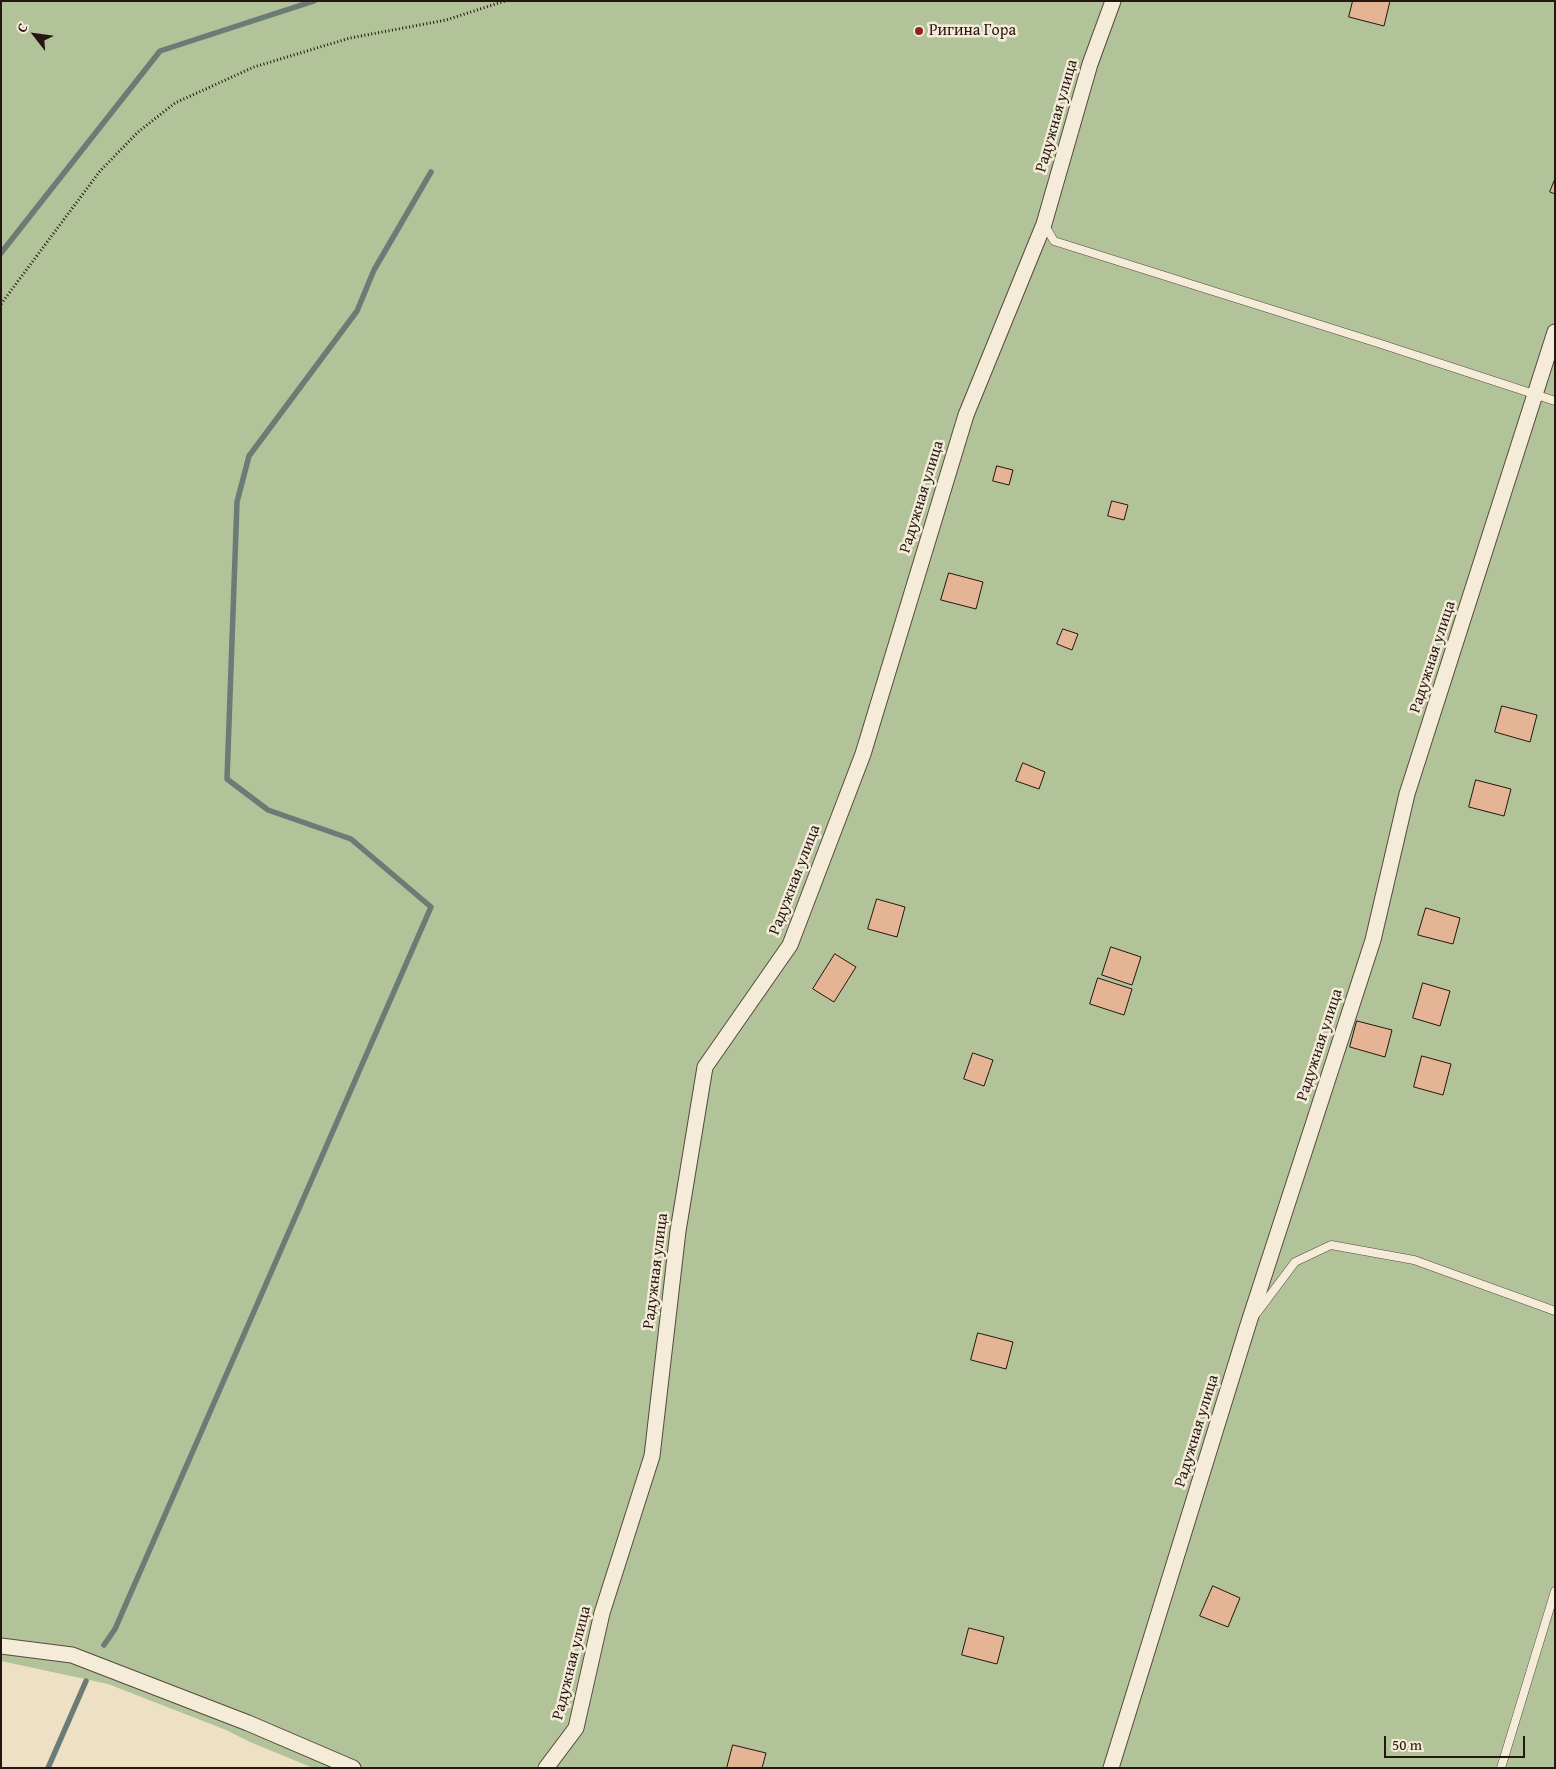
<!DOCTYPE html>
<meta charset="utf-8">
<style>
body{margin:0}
#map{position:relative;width:1556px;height:1769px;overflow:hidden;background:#eee0c5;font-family:"Gentium Book Plus",serif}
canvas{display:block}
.frame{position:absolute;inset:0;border:2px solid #251710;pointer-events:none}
.north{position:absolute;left:10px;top:10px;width:50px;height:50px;-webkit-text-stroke:4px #f4ebd9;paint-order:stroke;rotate:300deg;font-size:14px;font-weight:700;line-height:20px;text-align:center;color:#251710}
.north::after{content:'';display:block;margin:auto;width:18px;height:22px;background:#251710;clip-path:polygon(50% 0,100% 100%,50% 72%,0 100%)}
.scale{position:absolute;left:1384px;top:1736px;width:141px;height:22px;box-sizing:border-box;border:2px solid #251710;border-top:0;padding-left:6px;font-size:15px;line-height:18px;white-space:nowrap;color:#251710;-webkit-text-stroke:4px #f4ebd9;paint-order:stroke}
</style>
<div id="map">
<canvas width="1556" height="1769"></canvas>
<div class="frame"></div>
<div class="north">С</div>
<div class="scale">50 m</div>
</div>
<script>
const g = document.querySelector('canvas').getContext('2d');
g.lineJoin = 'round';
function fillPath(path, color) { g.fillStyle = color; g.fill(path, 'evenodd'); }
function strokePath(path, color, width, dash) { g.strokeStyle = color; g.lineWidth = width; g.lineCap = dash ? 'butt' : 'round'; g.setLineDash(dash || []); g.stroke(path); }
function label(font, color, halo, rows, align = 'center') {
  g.font = font + ' "Gentium Book Plus",serif'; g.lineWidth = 5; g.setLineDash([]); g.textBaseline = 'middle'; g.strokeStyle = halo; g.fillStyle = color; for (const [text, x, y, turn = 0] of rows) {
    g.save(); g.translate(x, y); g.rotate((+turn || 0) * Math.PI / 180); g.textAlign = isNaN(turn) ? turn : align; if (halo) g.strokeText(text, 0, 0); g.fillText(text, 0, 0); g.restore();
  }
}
fillPath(new Path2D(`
 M1,1H1555V1768H313L250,1742L226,1730L108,1684L1,1661Z`), '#b2c39a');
strokePath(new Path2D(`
 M1,253L160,51L314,1
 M104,1645L115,1629L431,907L351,839L268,810L227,779L237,502L249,456L357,311L374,270L431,172
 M48,1768L86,1681`), '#6b7b75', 5.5);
const building = new Path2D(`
 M1353,1H1390L1384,26L1349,17Z
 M1555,179V194L1550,192Z
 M997,466L1013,470L1009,485L993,481Z
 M1112,501L1128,505L1124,520L1108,516Z
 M949,573L983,582L976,609L941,600Z
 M1063,629L1078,634L1072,650L1057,644Z
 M1502,706L1537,715L1530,742L1495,732Z
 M1023,763L1045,772L1039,789L1016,781Z
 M1476,780L1511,789L1504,816L1469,807Z
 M877,899L905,907L897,937L868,929Z
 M1426,908L1460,918L1453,944L1418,935Z
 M1111,947L1141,957L1132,985L1102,975Z
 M835,954L856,967L834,1002L813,989Z
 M1098,978L1132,989L1124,1015L1090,1004Z
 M1423,983L1450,991L1440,1026L1413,1018Z
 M1357,1021L1392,1030L1385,1057L1350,1047Z
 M973,1053L993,1060L984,1086L964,1079Z
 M1422,1056L1451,1064L1443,1095L1414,1087Z
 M978,1333L1013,1342L1006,1369L971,1360Z
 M1213,1586L1240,1598L1228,1627L1200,1616Z
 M969,1628L1004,1637L997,1664L962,1655Z
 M733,1745L766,1753L762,1768H727Z`);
fillPath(building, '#e5b494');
strokePath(building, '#251710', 1);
const lane = new Path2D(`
 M1044,224L1054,241L1381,344L1555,401
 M1256,1314L1295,1262L1331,1245L1414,1260L1555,1311
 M1501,1768L1555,1591`);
const street = new Path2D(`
 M1,1646L72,1655L248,1723L353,1768
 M546,1768L576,1728L602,1613L652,1456L678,1231L705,1067L790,945L863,754L966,415L1044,224L1090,64L1113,1
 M1111,1768L1248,1325L1373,940L1407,794L1555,332`);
strokePath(lane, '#57493d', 9);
strokePath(street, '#57493d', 17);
strokePath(new Path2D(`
 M1,304L100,171L138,132L175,103L254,67L350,38L446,20L505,1`), '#251710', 3, [1, 2.5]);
strokePath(lane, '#f4ebd9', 8);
strokePath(street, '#f4ebd9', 15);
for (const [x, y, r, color] of [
 [919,31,5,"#8f2418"]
]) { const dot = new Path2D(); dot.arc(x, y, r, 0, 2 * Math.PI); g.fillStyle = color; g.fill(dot); strokePath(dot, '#f4ebd9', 2); }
label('16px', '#251710', '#f4ebd9', [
 ["Ригина Гора",929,31]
], 'left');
label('16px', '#251710', '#f4ebd9', [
 ["Радужная улица",1057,116,-74],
 ["Радужная улица",922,497,-73],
 ["Радужная улица",1433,657,-72],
 ["Радужная улица",795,880,-69],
 ["Радужная улица",1320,1045,-72],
 ["Радужная улица",656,1271,-83],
 ["Радужная улица",1197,1431,-73],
 ["Радужная улица",572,1663,-76]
]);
</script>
